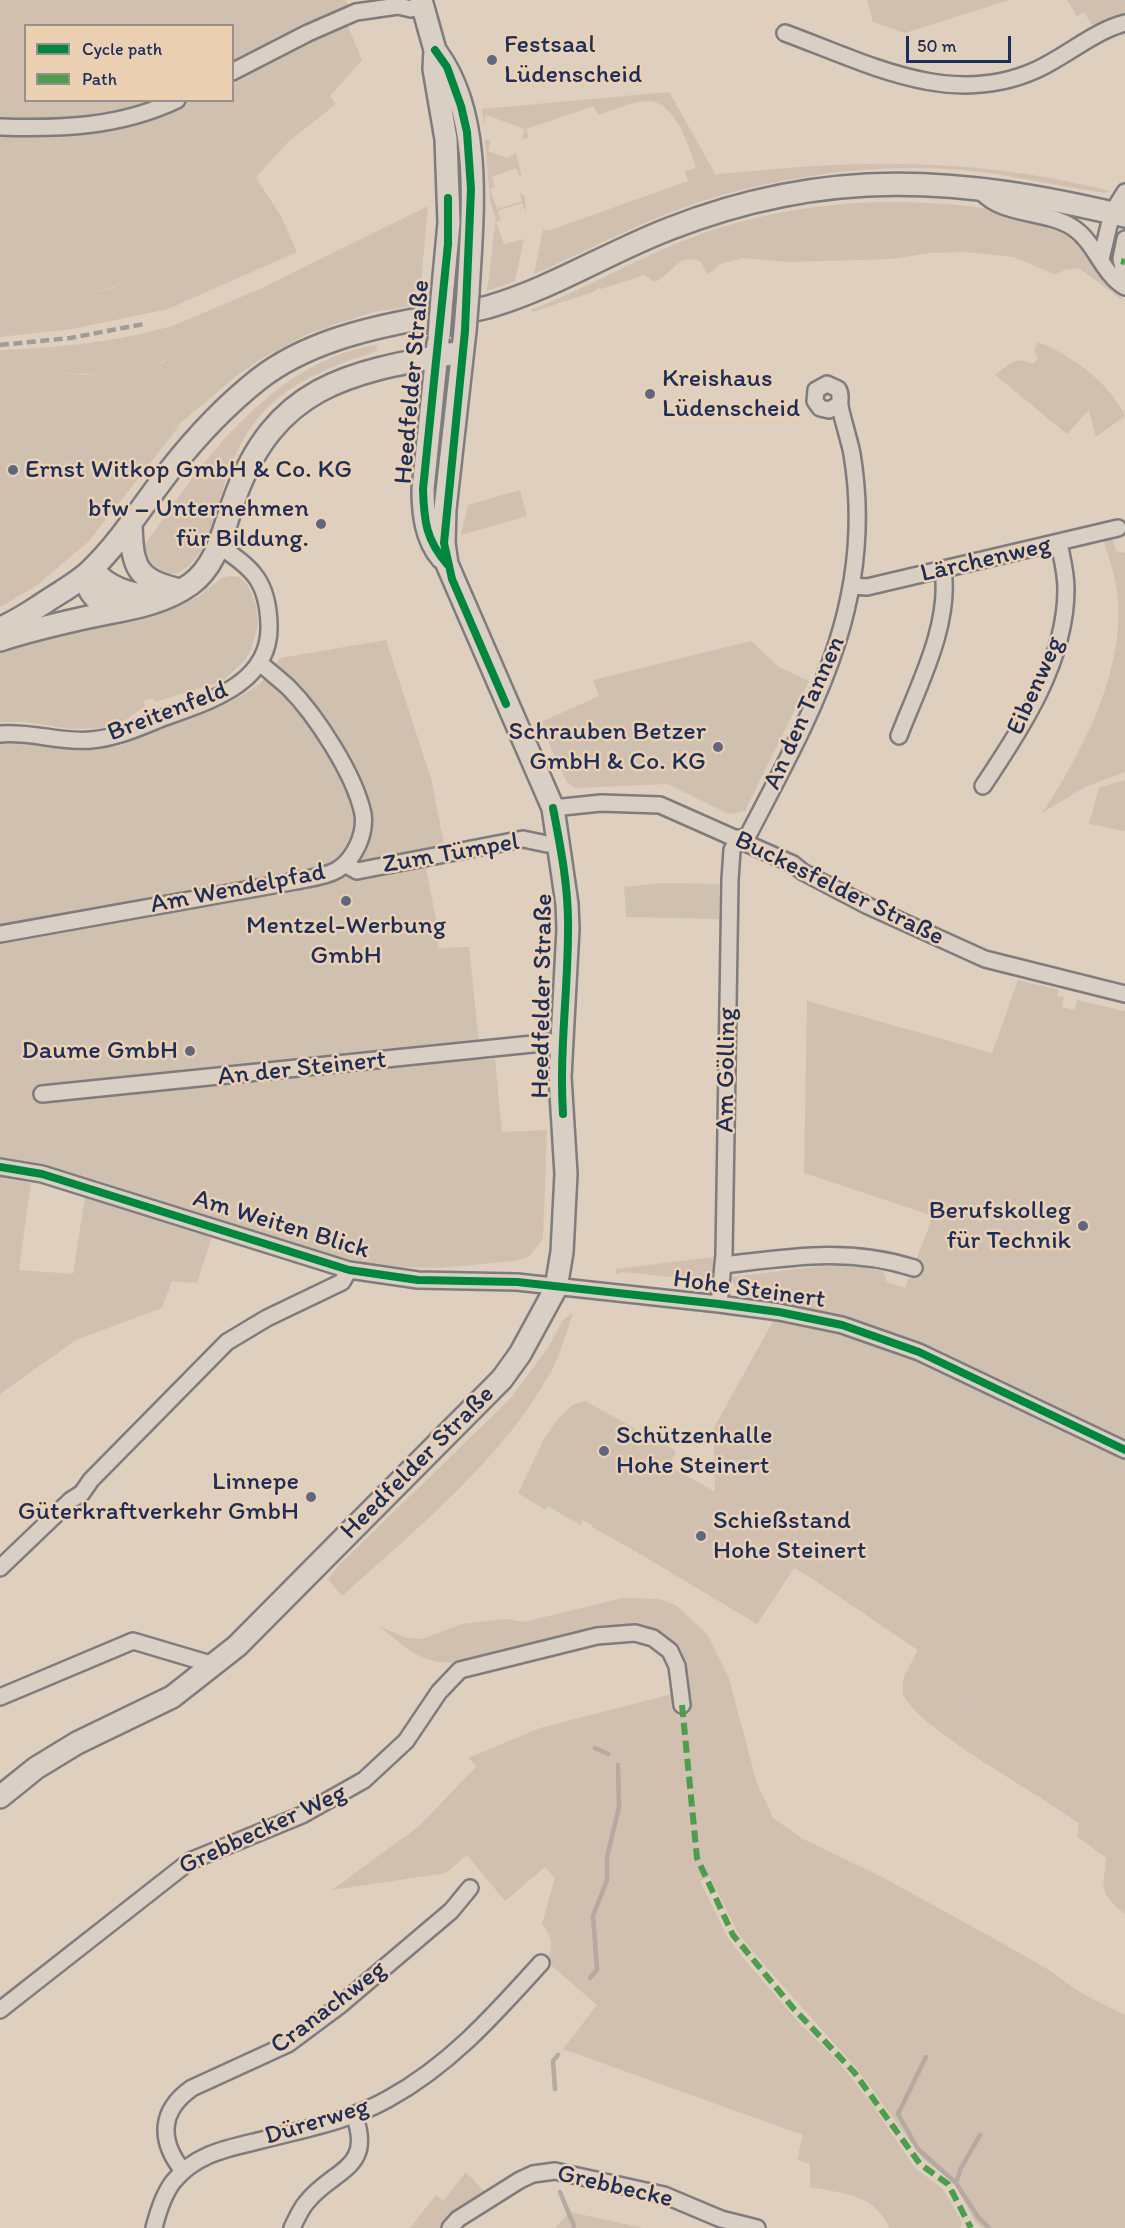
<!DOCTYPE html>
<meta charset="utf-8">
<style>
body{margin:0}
#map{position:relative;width:1125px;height:2228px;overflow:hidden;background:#decfbf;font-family:Itim,sans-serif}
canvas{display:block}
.legend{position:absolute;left:24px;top:24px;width:210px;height:78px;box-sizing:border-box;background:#ebd0b2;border:2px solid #989090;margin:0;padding:8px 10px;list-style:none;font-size:18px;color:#1b2f5e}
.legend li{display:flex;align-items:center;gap:12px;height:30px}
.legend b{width:30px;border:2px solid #989090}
.scale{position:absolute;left:906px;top:36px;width:105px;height:27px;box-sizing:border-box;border:3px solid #1b2f5e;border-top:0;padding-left:8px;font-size:18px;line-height:21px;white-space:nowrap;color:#1b2f5e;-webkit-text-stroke:4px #ebd0b2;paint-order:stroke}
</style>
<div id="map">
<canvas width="1125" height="2228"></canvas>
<ul class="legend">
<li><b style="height:8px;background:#00873e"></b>Cycle path</li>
<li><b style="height:8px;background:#4c9d4c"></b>Path</li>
</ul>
<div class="scale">50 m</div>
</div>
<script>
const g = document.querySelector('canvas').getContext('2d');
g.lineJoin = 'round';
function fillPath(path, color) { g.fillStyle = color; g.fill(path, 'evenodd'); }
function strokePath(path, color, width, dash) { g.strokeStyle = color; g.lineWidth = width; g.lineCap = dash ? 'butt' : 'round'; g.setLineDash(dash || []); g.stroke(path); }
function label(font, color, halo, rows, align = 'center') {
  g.font = font + ' Itim,sans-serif'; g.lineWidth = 5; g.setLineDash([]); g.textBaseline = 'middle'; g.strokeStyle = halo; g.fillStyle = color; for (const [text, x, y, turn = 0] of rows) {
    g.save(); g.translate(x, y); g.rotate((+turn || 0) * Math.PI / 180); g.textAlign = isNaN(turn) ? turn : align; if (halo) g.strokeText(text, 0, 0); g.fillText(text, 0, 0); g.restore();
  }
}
fillPath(new Path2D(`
 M0,0H346L349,6L341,10L362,60L330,96L336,104L288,142L230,206L216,234L163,294L113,287L42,307L0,314ZM26,26H232V100H26Z
 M428,206L419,305L374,312L339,323L308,334L261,359L235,377L177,426L133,469L90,516L59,540L0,570V369L82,375L122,372L163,363L172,352V326L260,289Z
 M520,490L527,516L461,535L468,505Z
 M229,576L239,577L248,585L256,605L258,625L251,650L245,660L223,681L155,702L152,698L144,701L145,706L124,721L104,728L72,729L24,722H0V649L25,639L172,609L198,597L221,578Z
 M386,640L432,782L445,850L423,854L437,924L438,948L469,947L481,1060L495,1059L502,1132L547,1130L543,1239L529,1257L514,1261L440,1268L377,1266L313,1250L96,1180L0,1159V744L26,743L79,750L119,746L229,703L260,684L280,658Z
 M751,641L779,667L809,681L745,811L729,814L667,784L575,788L567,782L539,723L599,696L593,680Z
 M1125,780V831L1089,824L1099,788Z
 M662,883L719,884V919L626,917L624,887Z
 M1018,980L1059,990L1057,996L1064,997L1062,1007L1075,1010L1077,1000L1125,1011V1871L1077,1836L1079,1823L945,1735L917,1713L903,1695L904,1677L918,1650L810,1577L794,1568L757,1624L583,1520L580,1525L548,1506L545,1510L518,1493L545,1437L559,1418L572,1405L585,1401L676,1451L669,1466L715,1492L714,1428L784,1301L845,1316L859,1273L905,1288L933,1216L804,1173L807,1001L992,1053Z
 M0,1178L31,1183L19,1270L0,1268Z
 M85,1197L212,1237L197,1283L73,1274Z
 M501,1632L506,1654L483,1659L478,1637Z`), '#d0c0b0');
fillPath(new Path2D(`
 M867,0H1009L905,33L873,22Z
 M1067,0H1125V12L1092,25L1084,12L1077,16Z
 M669,92L716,175C731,172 748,172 765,170C881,158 997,162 1110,191L1105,193C1056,186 1010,174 961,170C871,162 763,178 679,209C629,228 582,253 534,274L543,230L548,231L688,181L685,171L696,168C689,146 676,103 649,101C633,101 614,110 598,115L594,106L526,129L529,138L522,139L525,129L486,115L484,124L482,109Z
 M485,139L491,141L488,151L507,158L516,153L521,174L520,178L516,168L492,177L495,186L490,189L497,209L522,201L519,192L525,197L526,212L522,203L498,211L501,220L496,222L504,244L524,239L515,281L487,291L496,218L490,202Z
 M256,178L281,216L297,252L168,309L72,329L0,337V314C50,306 97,290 146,281L163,294L216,234L230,206Z
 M882,202C930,202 1030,205 1068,237C1086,251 1109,284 1125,302L1079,268L1064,270L1056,275L1014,257L965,252L930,253L891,259L789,262L744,258L720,264L708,275L701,262C677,251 673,275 654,282L644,275L601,289L598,287L596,291L532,312L531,310C577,292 620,268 664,249C733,218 807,204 882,202Z
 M172,326C172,333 174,347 171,353C156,384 31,372 0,369V350C58,348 117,342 172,326Z
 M1038,342C1072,356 1109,382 1125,416L1096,437L1089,410L1067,434L995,375C1008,365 1016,355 1032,364L1038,359L1034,351Z
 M376,345L377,350L374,352C296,378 248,402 223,490C215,517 209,548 187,567C168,584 142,570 145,545C201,463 271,362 376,345Z
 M180,425L89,541L36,586L0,607V570C32,553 65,540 91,514C117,488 150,444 180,425Z
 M1111,535L1116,551L1125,553V772L1085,787L1042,813C1082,753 1123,675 1118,600C1117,579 1108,557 1103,537Z
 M713,1257V1274L707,1281L624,1272L616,1274V1269Z
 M849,1265L883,1271L887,1282L859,1273L845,1316L744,1294C736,1290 733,1285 732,1277L822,1266Z
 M0,1268L19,1270L172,1281L162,1308L76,1340L0,1394Z
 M573,1313C566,1333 561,1354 550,1373C503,1459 414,1531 342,1596L328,1579L339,1565L511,1398L549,1346L563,1320Z
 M767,1335C776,1379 711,1419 733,1476C734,1479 735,1486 738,1489C749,1502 770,1497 784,1505C813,1519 837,1541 865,1557C887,1569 914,1578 933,1593C944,1602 959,1615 955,1630L809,1545L757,1624L696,1585L592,1527L598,1517L572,1498L592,1464L588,1461L590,1459L637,1486L653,1457L715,1492L714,1428Z
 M808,1563L951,1639L931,1685L1125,1811V1914C1098,1892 1103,1889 1106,1858L1077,1836L1079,1823C1045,1798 917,1727 905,1697C898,1680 912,1664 918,1650L802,1572Z
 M623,1598L659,1599L677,1606L708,1635L729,1679L757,1783L773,1818L803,1839L880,1876L993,1938L1047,1969L1083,1994L1125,2015V2228H982L975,2222L954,2182L923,2159L858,2070L752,1951L737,1931L710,1877L700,1881L728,1938L743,1958L802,2026L837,2060L871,2103L915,2168L943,2189L962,2222L960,2228H890C872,2193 845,2194 810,2187V2164L797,2160L803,2135L563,2049L597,2005L546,1961C554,1947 553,1937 542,1924L555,1878L545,1867L505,1901L467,1855L446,1873L332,1890L418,1827L477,1766L468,1758L540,1728L680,1692L656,1634L506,1654L501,1632L478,1637L483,1659C432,1669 418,1659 380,1627L407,1638L422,1639L462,1624L506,1619L524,1622Z
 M466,2172L488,2195L454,2214L442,2228H410L436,2195L443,2201Z
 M570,2212L643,2228H555Z`), '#d1bfaf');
strokePath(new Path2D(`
 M595,1748L608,1754
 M590,1978L597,1969L593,1916L607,1880V1857L619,1807L618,1765
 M926,2057L898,2114L918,2149L956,2183
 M555,2089L553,2061L558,2055
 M980,2135L961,2168L956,2183L978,2217L989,2228
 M560,2192L574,2226`), '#b5a9a2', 4.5);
const minor = new Path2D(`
 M785,33C867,63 950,109 1036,70C1067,56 1092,32 1125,23
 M232,72L308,33L356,12L398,6L411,9L422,5
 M0,127C62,129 120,127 177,100
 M981,191C1001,216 1046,210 1072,227C1095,241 1102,274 1125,287
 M1125,239L1121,259L1125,276
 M1101,259L1112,213L1125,192
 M853,586L867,587L1118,528
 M0,734C31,731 61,743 91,740C116,738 138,728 160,719C206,702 271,685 269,625C268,582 253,568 219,546
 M899,736C918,686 951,625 943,570
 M983,786C1022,728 1066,661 1066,589C1066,573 1062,558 1059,543
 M553,808L601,803L660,805L793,864L803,872L868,906L985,959L1125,994
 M745,841C811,714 877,604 852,454C849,438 843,422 840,406C839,399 842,396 838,389L827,384L816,390L815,401L820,408L829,410L840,404
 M345,864L357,871L523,839L547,844L560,843
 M0,934L296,881C309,878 325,877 337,870C354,860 366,834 363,814C355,775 316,715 288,687C279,679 269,671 260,663
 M42,1094L562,1041
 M0,1167L42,1174L349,1270L418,1280L517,1282L719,1304L779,1312L842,1325L919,1352L1125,1450
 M724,1265C791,1257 848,1247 914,1268
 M719,1304L724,1255L730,880L732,850L738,838
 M0,1568L71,1500L82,1493L91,1480L227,1342L267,1318L342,1282L349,1270
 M0,1697L133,1641L214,1665
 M0,2010L190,1861L302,1815L364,1780L406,1741L439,1692L460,1670L597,1636L635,1633L653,1638L670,1651L677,1666L682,1705
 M183,2171C159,2141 159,2111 192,2088L288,2044L339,2006L451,1911L470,1888
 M154,2228C158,2212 163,2195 173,2182C196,2153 229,2148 262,2140C305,2129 349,2121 388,2099C450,2065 494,2015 541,1963
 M292,2228C296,2220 300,2210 306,2203C332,2169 375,2170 354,2115
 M450,2228L458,2219L520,2180L533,2174L555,2171L664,2195L721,2219L757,2228`);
const secondary = new Path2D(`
 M421,0L435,50L434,69L446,139L449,223L442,298
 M437,53C484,118 472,217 468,293
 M438,343L423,489C423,514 426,539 442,558
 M131,523C132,567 136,581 181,590
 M92,569C110,591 133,594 160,599
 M88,573C83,593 102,606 119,611
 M0,628C16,622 30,612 44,603C60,592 78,583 91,570C122,540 144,503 170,470C196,437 226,405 259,379C304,344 364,329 419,319C441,315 465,313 488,307C551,289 607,253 669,229C829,166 961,177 1125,216
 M0,640C30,630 61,623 93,616C127,609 162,605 191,584C218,564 223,529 234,500C276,382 352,372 462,352
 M0,1797L36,1768L77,1743L172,1697L237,1646L502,1379L520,1354L556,1288L562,1252L566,1174L560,1077L568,929L567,904L553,808L447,564L444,543L445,509L465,331`);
strokePath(minor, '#7f7c7e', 20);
strokePath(secondary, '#7f7c7e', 26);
strokePath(minor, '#d9cfc4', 15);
strokePath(secondary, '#d9cfc4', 21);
strokePath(new Path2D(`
 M0,345L70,338L144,324`), '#a09c9a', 4.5, [9, 4.5]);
const secondaryBridge = new Path2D(`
 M465,331L468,293
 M439,336L442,298`);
strokePath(secondaryBridge, '#7f7c7e', 26, []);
strokePath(secondaryBridge, '#d9cfc4', 21);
strokePath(new Path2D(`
 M1121,261L1125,262
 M682,1705L697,1858L733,1935L793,2008L854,2072L920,2164L948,2184L971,2228`), '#4c9d4c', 6, [12, 6]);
strokePath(new Path2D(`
 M435,50L447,67L461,106L467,132L471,189L465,331L444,543L452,579L506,704
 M447,564C426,540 424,521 423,489L448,244V198
 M553,808C561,849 569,890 568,931C568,992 559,1052 563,1114
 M0,1167L42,1174L349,1270L418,1280L517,1282L719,1304L779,1312L842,1325L919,1352L1125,1450`), '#00873e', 8);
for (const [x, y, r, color] of [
 [492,60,6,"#5f6780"],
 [650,394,6,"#5f6780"],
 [13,470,6,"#5f6780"],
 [321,524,6,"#5f6780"],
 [718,747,6,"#5f6780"],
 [346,901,6,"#5f6780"],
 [190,1051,6,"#5f6780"],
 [1083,1226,6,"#5f6780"],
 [604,1451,6,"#5f6780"],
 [311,1497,6,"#5f6780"],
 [701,1536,6,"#5f6780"]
]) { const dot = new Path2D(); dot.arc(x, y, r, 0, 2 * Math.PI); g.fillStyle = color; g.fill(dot); strokePath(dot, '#ebd0b2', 2); }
label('26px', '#1b2f5e', '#ebd0b2', [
 ["Festsaal",504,45],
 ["Lüdenscheid",504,75],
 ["Kreishaus",662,379],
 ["Lüdenscheid",662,409],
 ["Ernst Witkop GmbH & Co. KG",25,470],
 ["bfw – Unternehmen",309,509,"right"],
 ["für Bildung.",309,539,"right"],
 ["Schrauben Betzer",706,732,"right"],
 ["GmbH & Co. KG",706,762,"right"],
 ["Mentzel-Werbung",346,926,"center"],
 ["GmbH",346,956,"center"],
 ["Daume GmbH",178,1051,"right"],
 ["Berufskolleg",1071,1211,"right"],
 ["für Technik",1071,1241,"right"],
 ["Schützenhalle",616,1436],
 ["Hohe Steinert",616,1466],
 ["Linnepe",299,1482,"right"],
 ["Güterkraftverkehr GmbH",299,1512,"right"],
 ["Schießstand",713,1521],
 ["Hohe Steinert",713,1551]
], 'left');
label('26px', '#1b2f5e', '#ebd0b2', [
 ["Heedfelder Straße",413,382,-85],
 ["Lärchenweg",986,560,-13],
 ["Eibenweg",1036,686,-66],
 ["Breitenfeld",168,712,-21],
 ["An den Tannen",805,713,-66],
 ["Zum Tümpel",451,854,-10],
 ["Am Wendelpfad",238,889,-11],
 ["Buckesfelder Straße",839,889,26],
 ["Heedfelder Straße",543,996,-89],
 ["An der Steinert",302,1069,-6],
 ["Am Gölling",727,1070,-89],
 ["Am Weiten Blick",281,1225,17],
 ["Hohe Steinert",749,1290,8],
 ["Heedfelder Straße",418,1463,-45],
 ["Grebbecker Weg",263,1830,-25],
 ["Cranachweg",329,2008,-37],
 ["Dürerweg",317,2122,-17],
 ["Grebbecke",615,2187,13]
]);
</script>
